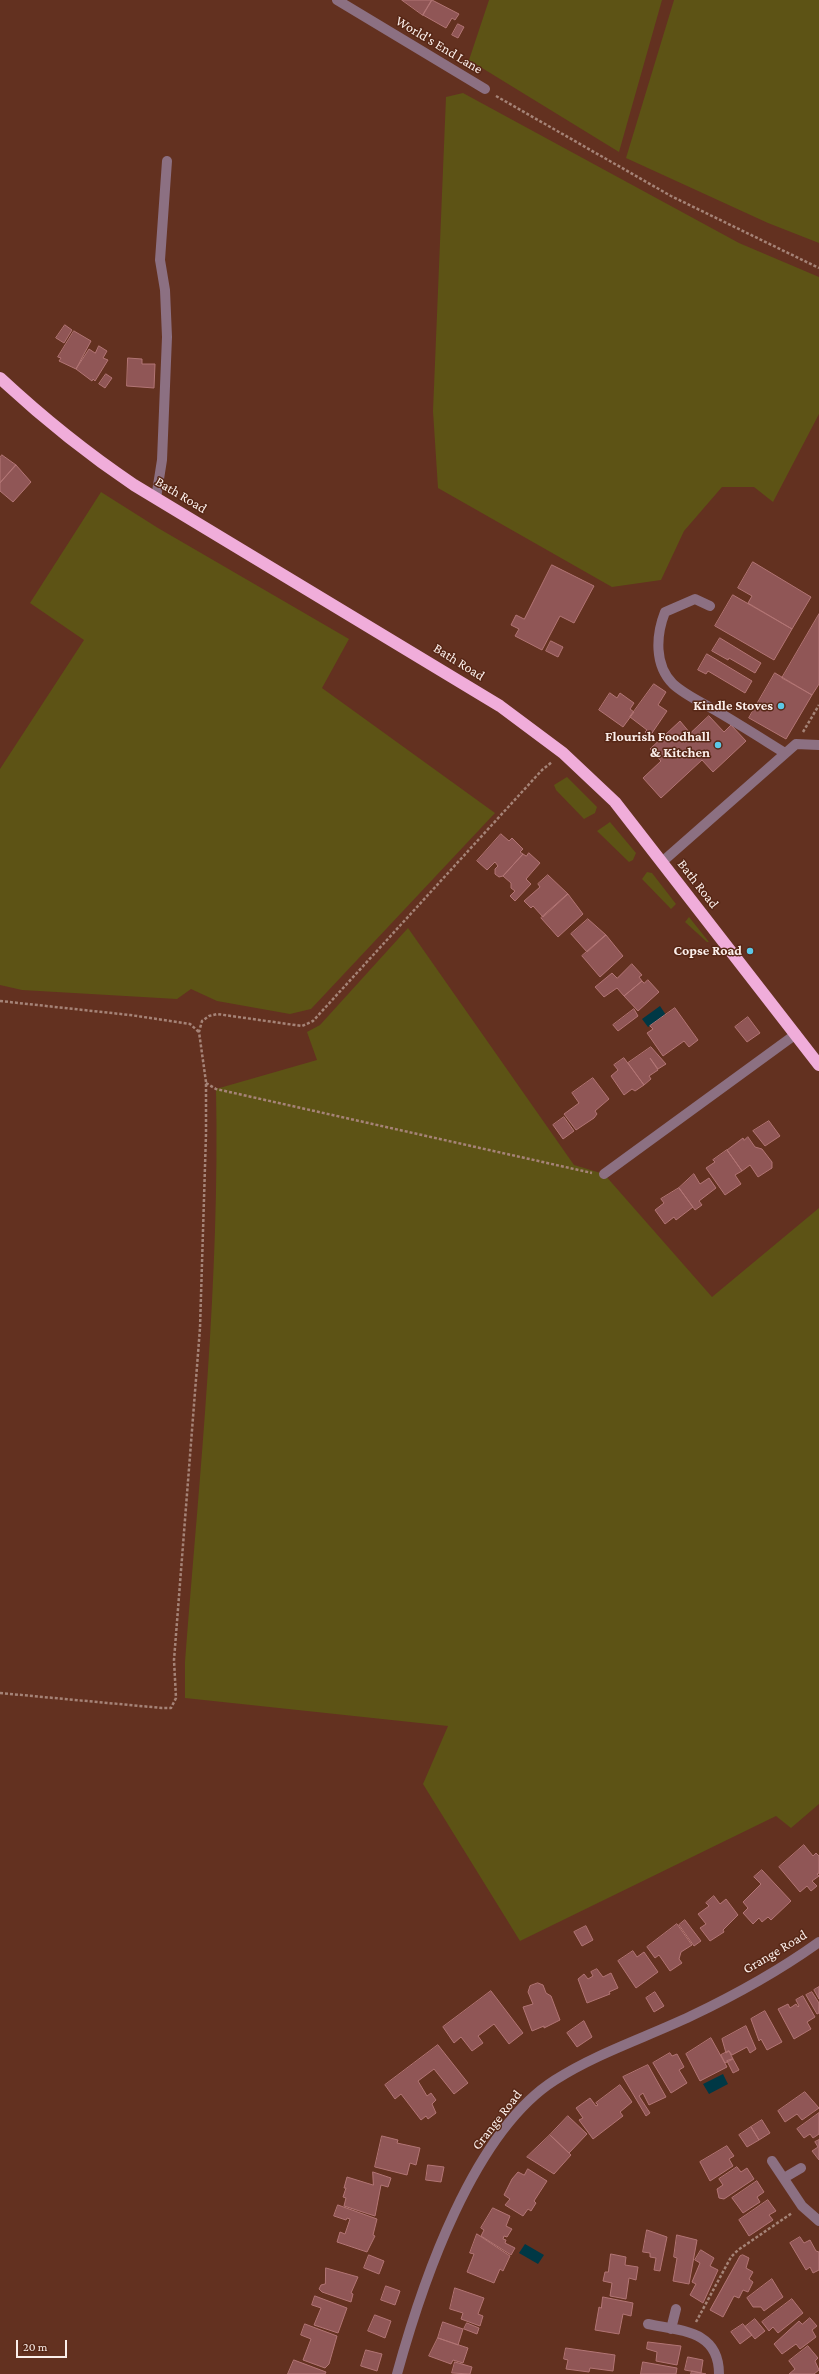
<!DOCTYPE html>
<style>
body{margin:0}
#map{position:relative;width:819px;height:2374px;overflow:hidden;background:#633120;font-family:"Crimson Pro",serif}
canvas{display:block}
.scale{position:absolute;left:16px;top:2340px;width:51px;height:18px;box-sizing:border-box;border:2px solid #fbeeea;border-top:0;padding-left:5px;font-size:12px;line-height:14px;white-space:nowrap;color:#fbeeea;-webkit-text-stroke:3px #572716;paint-order:stroke}
</style>
<div id="map">
<canvas width="819" height="2374"></canvas>
<div class="scale">20 m</div>
</div>
<script>
const g = document.querySelector('canvas').getContext('2d');
g.lineJoin = 'round';
function fillPath(path, color) { g.fillStyle = color; g.fill(path, 'evenodd'); }
function strokePath(path, color, width, dash) { g.strokeStyle = color; g.lineWidth = width; g.lineCap = dash ? 'butt' : 'round'; g.setLineDash(dash || []); g.stroke(path); }
function label(font, color, halo, rows, align = 'center') {
  g.font = font + ' "Crimson Pro",serif'; g.lineWidth = 3; g.setLineDash([]); g.textBaseline = 'middle'; g.strokeStyle = halo; g.fillStyle = color; for (const [text, x, y, turn = 0] of rows) {
    g.save(); g.translate(x, y); g.rotate((+turn || 0) * Math.PI / 180); g.textAlign = isNaN(turn) ? turn : align; if (halo) g.strokeText(text, 0, 0); g.fillText(text, 0, 0); g.restore();
  }
}
fillPath(new Path2D(`
 M489,0H662L619,152L469,60Z
 M674,0H819V243L768,223L626,158Z
 M463,93L739,243L819,277V414L773,502L754,487H722L684,531L661,580L612,587L438,488L433,411L446,97Z
 M101,492L158,528L349,639L322,688L495,813L311,1009L290,1014L217,1001L191,989L177,999L22,990L0,985V769L84,640L30,603Z
 M567,777L597,807L595,813L584,819L556,790L554,785Z
 M610,822L636,853L633,860L629,862L597,831Z
 M647,872L652,873L676,904L671,909L642,879Z
 M689,917L709,942H707L685,922Z
 M408,928L574,1165L604,1174L712,1297L819,1208V1804L791,1828L776,1816L520,1941L423,1784L448,1726L185,1698V1662C200,1471 220,1280 216,1089L317,1060L307,1032L320,1025Z`), '#5d5315');
fillPath(new Path2D(`
 M660,1006L666,1015L648,1027L642,1019Z
 M723,2074L728,2084L709,2094L703,2084Z
 M525,2244L544,2255L538,2264L519,2253Z`), '#003845');
const building = new Path2D(`
 M402,0H432L423,15Z
 M432,0L459,14L455,20L452,18L446,28L423,15Z
 M458,24L464,27L458,38L452,35Z
 M65,325L72,330L64,343L56,338Z
 M74,331L91,341L76,369L59,361L61,358L58,357Z
 M99,346L107,351L103,358L108,360L95,381L93,379L92,381L76,369L89,349L95,353Z
 M128,358L142,359V364H155L154,388L127,386Z
 M106,374L112,378L105,388L99,384Z
 M2,455L16,465L0,483V458Z
 M16,465L31,482L13,502L0,491V483Z
 M753,562L811,597L792,629L748,603L752,596L738,588Z
 M552,565L594,586L574,623L560,616L542,650L515,636L519,629L511,625L516,615L524,619Z
 M733,595L792,629L774,660L715,626Z
 M819,614V684L812,695L782,678Z
 M720,638L761,663L755,673L729,658L728,660L712,651Z
 M551,641L563,647L558,657L546,651Z
 M707,654L752,681L745,693L708,671L706,674L698,670Z
 M775,673L812,695L786,739L749,718Z
 M654,684L666,692L658,705L667,711L650,736L645,732L647,730L630,717Z
 M610,693L617,698L620,693L634,703L630,709L634,712L623,727L599,710Z
 M709,716L724,732L731,725L746,741L713,772L702,760L661,798L643,778L661,761L650,749L680,721L690,733Z
 M501,834L509,841L512,838L523,849L520,852L523,854L503,876L499,877L495,874V869L498,866L495,862L487,870L477,861Z
 M529,853L540,863L526,879L531,884L515,901L510,896L515,891L511,888V883L503,876L523,854L526,856Z
 M548,875L568,894L543,917L533,906L531,908L524,901L540,887L538,884Z
 M568,894L583,914L558,937L541,918Z
 M588,919L606,935L587,952L571,934Z
 M606,935L623,956L600,977L582,956Z
 M632,964L642,975L639,977L642,981L624,996L617,988L604,997L595,987L612,973L617,978Z
 M648,980L659,992L638,1011L624,996L642,981L644,983Z
 M675,1008L698,1040L689,1047L684,1041L663,1056L647,1033L653,1029L650,1026Z
 M634,1009L638,1016L618,1031L613,1025Z
 M748,1017L760,1033L747,1042L735,1027Z
 M651,1047L666,1064L658,1069L650,1058L658,1070L649,1076L651,1079L644,1085L628,1063Z
 M624,1058L644,1085L635,1091L632,1089L624,1095L611,1076L618,1070L614,1065Z
 M593,1078L609,1099L595,1111L597,1114L594,1118L576,1130L564,1114L579,1103L572,1093Z
 M564,1117L574,1131L563,1139L553,1125Z
 M769,1121L780,1136L765,1146L753,1131Z
 M748,1137L755,1147L762,1149L772,1162V1168L758,1177L750,1165L742,1171L727,1150L743,1138L744,1140Z
 M727,1150L742,1171L735,1175L741,1184L725,1195L706,1168L715,1162L713,1160Z
 M694,1174L700,1184L709,1178L716,1188L699,1201L702,1205L695,1210L679,1188Z
 M679,1188L693,1207L676,1220L674,1217L665,1224L655,1210L664,1203L661,1199Z
 M804,1845L813,1856L816,1853L819,1856V1873L817,1874L819,1876L812,1881L817,1886L811,1891L807,1886L800,1892L779,1867Z
 M762,1870L791,1901L771,1920L768,1917L762,1922L759,1918L753,1924L743,1913L748,1908L743,1902L761,1884L754,1877Z
 M714,1896L720,1904L726,1899L738,1915L723,1930L724,1932L710,1941L700,1928L706,1924L698,1914L709,1906L706,1903Z
 M685,1920L701,1941L694,1946L679,1925Z
 M677,1924L692,1945L681,1952L679,1959L682,1963L670,1971L659,1955L655,1958L647,1947Z
 M586,1926L593,1940L582,1946L574,1932Z
 M633,1951L637,1957L644,1952L658,1972L636,1988L618,1961Z
 M597,1969L603,1977L611,1973L618,1988L609,1992L610,1994L587,2003L578,1979L584,1974L588,1979L593,1976L591,1972Z
 M538,1983L543,1985L546,1993L551,1996L560,2020L544,2028V2026L532,2031L523,2007L533,2004L528,1992L530,1986Z
 M819,1987V1999L814,1990Z
 M491,1991L523,2033L509,2044L494,2024L478,2036L483,2043L472,2051L461,2037L454,2043L443,2027Z
 M655,1992L664,2006L654,2012L646,1998Z
 M812,1992L819,2003V2013L817,2014L806,1995Z
 M803,1996L815,2017L807,2022L811,2029L794,2039L778,2009L788,2004L790,2008L796,2004L798,2007L799,2006L796,2000Z
 M765,2011L782,2042L767,2050L761,2039L759,2041L751,2019Z
 M584,2021L592,2037L577,2047L567,2033Z
 M746,2026L756,2049L750,2053L747,2047L732,2055L729,2051L726,2053L722,2039Z
 M711,2038L727,2067L700,2081L686,2054Z
 M438,2045L468,2083L454,2094L434,2069L418,2081L427,2096L431,2093L436,2100L432,2104L436,2113L428,2119L426,2116L421,2120L401,2094L395,2099L385,2085Z
 M729,2051L733,2059L725,2063L721,2055Z
 M670,2053L672,2056L677,2054L684,2067L679,2070L687,2083L671,2093L653,2063Z
 M733,2059L739,2070L733,2073L727,2061Z
 M648,2065L666,2097L649,2105L643,2093L639,2096L650,2113L646,2116L623,2077Z
 M620,2085L632,2102L620,2112L623,2116L593,2139L579,2120L583,2118L576,2108L590,2098L596,2106L598,2105L596,2103Z
 M805,2092L819,2108L802,2120L797,2114L785,2122L778,2111Z
 M819,2113V2134L813,2138L810,2134L804,2138L797,2129Z
 M568,2116L587,2134L569,2153L550,2135Z
 M762,2120L770,2133L759,2140L751,2127Z
 M751,2127L759,2140L747,2147L739,2135Z
 M550,2135L571,2155L554,2174L527,2157Z
 M382,2136L398,2140L397,2143L420,2148L416,2165L410,2163L407,2175L375,2167Z
 M819,2140V2160L812,2151L818,2147L815,2142Z
 M727,2146L734,2156L729,2159L733,2166L710,2181L700,2162Z
 M428,2165L444,2167L441,2182L426,2180Z
 M737,2167L741,2172L747,2168L754,2179L724,2199L719,2198L717,2189L723,2185L719,2179Z
 M528,2169L547,2181L534,2201L536,2203L531,2211L528,2209L523,2216L505,2205L510,2199L504,2195L512,2179L518,2172L524,2175Z
 M373,2172L391,2178L388,2187L381,2185L375,2216L344,2206L346,2198L343,2197L346,2188H344L347,2177L373,2185Z
 M757,2181L764,2192L757,2197L760,2202L743,2213L732,2198Z
 M768,2200L776,2211L769,2215L773,2220L749,2236L739,2220Z
 M338,2205L377,2219L373,2235L375,2236L367,2252L337,2242L340,2232L345,2234L350,2219L347,2218L346,2220L334,2216Z
 M493,2208L510,2216L506,2226L512,2229L507,2237L504,2236L503,2239L506,2240L505,2243L515,2248L511,2255L481,2236L484,2230L481,2228Z
 M647,2230L667,2237L660,2271L654,2270L656,2258L650,2257V2253L643,2252Z
 M477,2234L510,2256L503,2271L500,2269L494,2283L467,2272L474,2254L470,2253Z
 M677,2235L697,2240L689,2284L673,2281L677,2258L674,2257Z
 M800,2237L804,2243L810,2240L816,2251L819,2252V2270L813,2273L810,2267L806,2270L790,2243Z
 M701,2250L714,2258L710,2266L718,2270L703,2303L690,2295L696,2284L692,2282L700,2263L695,2260Z
 M611,2254L626,2257L625,2265L638,2267L636,2280L629,2278L626,2299L610,2296L612,2283L603,2281L605,2272H608Z
 M369,2255L384,2261L379,2274L364,2268Z
 M743,2255L749,2258L746,2268L753,2272L749,2279L753,2282L748,2292L743,2290L739,2298L734,2296L723,2317L710,2310L740,2256Z
 M326,2268L358,2277L351,2293L353,2294L351,2302L322,2292L319,2289L321,2285L325,2284Z
 M772,2279L783,2297L764,2311L761,2307H753L747,2298Z
 M386,2286L400,2291L395,2305L381,2300Z
 M455,2288L484,2298L478,2314L483,2316L480,2326L461,2319L463,2313L450,2309Z
 M315,2296L347,2308L338,2333L314,2325L321,2308L312,2305Z
 M603,2297L633,2303L631,2316L623,2314L619,2334L595,2330L599,2307L601,2308Z
 M792,2299L803,2313L778,2333L773,2327L769,2331L762,2322Z
 M375,2315L391,2321L385,2338L368,2331Z
 M810,2318L817,2326L812,2330L816,2337L800,2349L796,2344L782,2354L774,2344L799,2321L802,2324Z
 M755,2319L765,2331L755,2339L745,2327Z
 M443,2322L463,2329L458,2345L438,2338Z
 M467,2323L479,2328L477,2334L464,2329Z
 M305,2324L337,2336L329,2364L325,2368L303,2360L311,2339L301,2335Z
 M743,2324L752,2335L740,2344L731,2332Z
 M438,2338L468,2348L463,2363L453,2360L451,2364L429,2356Z
 M648,2342L681,2346L677,2365L656,2361L657,2352L647,2349Z
 M808,2346L818,2358L815,2361L819,2370L814,2374H789L795,2369L789,2361Z
 M566,2348L615,2355L613,2371L590,2368L589,2372L566,2369L568,2360L564,2359Z
 M366,2350L382,2354L377,2371L361,2366Z
 M688,2357L703,2360L701,2373L685,2370Z
 M294,2360L326,2372L325,2374H288Z
 M455,2362L472,2367L470,2374L452,2373Z
 M643,2362L677,2368L676,2374H641Z
 M692,2371L706,2374H691Z`);
fillPath(building, '#905656');
strokePath(building, '#b27575', 1);
strokePath(new Path2D(`
 M496,96L671,196L819,268
 M803,732L819,705
 M0,1001L130,1015L190,1024L199,1032
 M206,1083L216,1089L592,1173
 M0,1693L162,1708H171L176,1698L174,1660L200,1328L206,1134V1082L199,1032L202,1021L209,1016L217,1014L302,1026L313,1021L542,770L552,762
 M696,2322L731,2257L738,2250L792,2213`), '#a58377', 2.5, [3, 2]);
strokePath(new Path2D(`
 M337,0L485,89
 M156,498L162,460L167,337L165,290L160,260L167,161
 M710,606L695,599L665,612C656,635 654,665 673,684C686,696 705,704 720,713C742,726 764,740 785,753
 M662,862L796,744L819,745
 M604,1174L796,1034
 M772,2161L802,2206L819,2221
 M784,2178L801,2168
 M648,2324C681,2331 719,2330 719,2374
 M671,2329L676,2309
 M397,2374C422,2283 473,2132 555,2080C597,2053 647,2037 691,2016C735,1995 780,1970 819,1942`), '#8c7082', 10);
strokePath(new Path2D(`
 M0,378C43,418 85,452 134,485L500,706L563,753L615,802L819,1065`), '#f0adda', 12);
for (const [x, y, r, color] of [
 [781,706,4,"#5bc8e7"],
 [718,745,4,"#5bc8e7"],
 [750,951,4,"#5bc8e7"]
]) { const dot = new Path2D(); dot.arc(x, y, r, 0, 2 * Math.PI); g.fillStyle = color; g.fill(dot); strokePath(dot, '#572716', 1.5); }
label('14px', '#fbeeea', '#572716', [
 ["World's End Lane",439,45,31],
 ["Bath Road",181,495,31],
 ["Bath Road",459,662,32],
 ["Bath Road",698,884,52],
 ["Grange Road",775,1952,-31],
 ["Grange Road",497,2120,-52]
]);
label('bold 14px', '#fbeeea', '#572716', [
 ["Kindle Stoves",773,706],
 ["Flourish Foodhall",710,737],
 ["& Kitchen",710,753],
 ["Copse Road",742,951]
], 'right');
</script>
